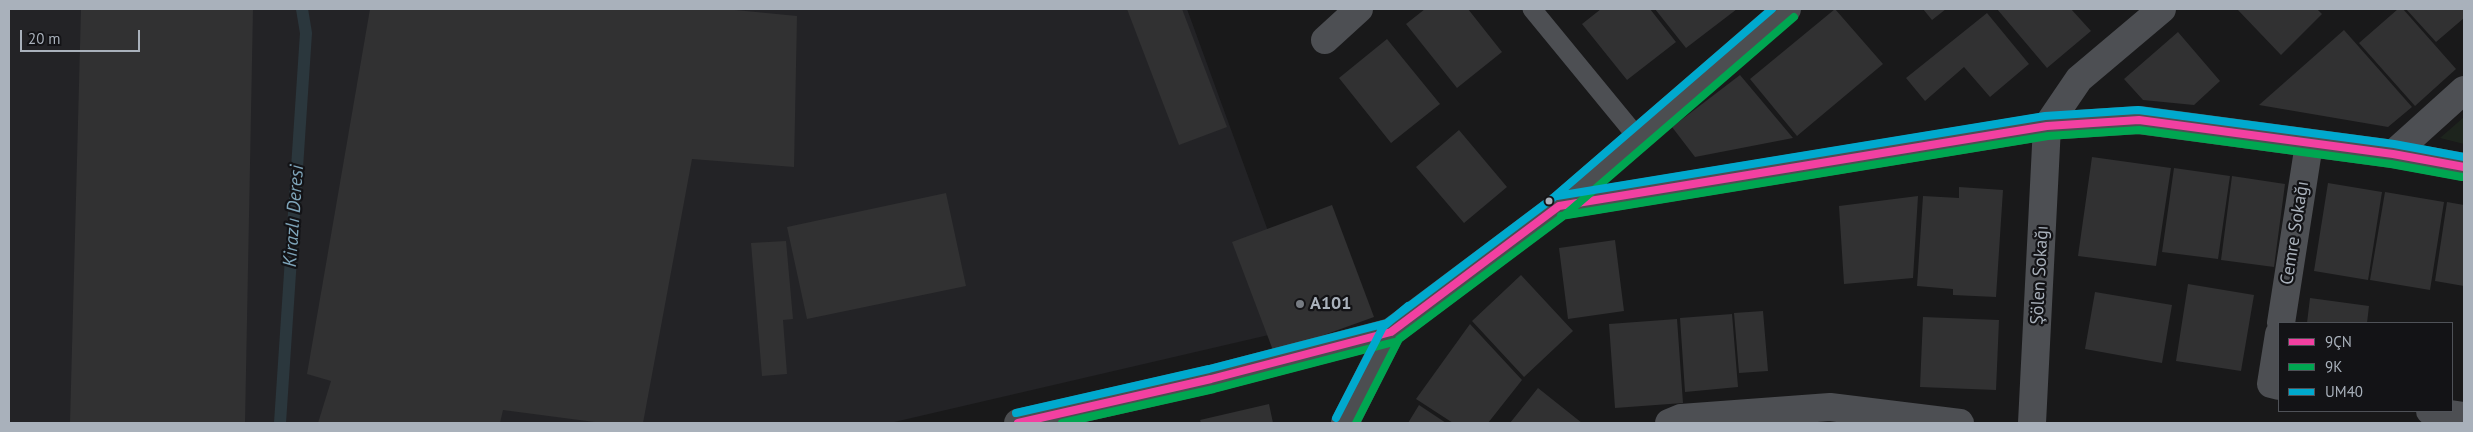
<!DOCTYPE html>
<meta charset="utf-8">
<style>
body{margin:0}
#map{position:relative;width:2473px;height:432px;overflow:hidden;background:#19191a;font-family:"PT Sans",sans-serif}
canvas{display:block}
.frame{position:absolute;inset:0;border:10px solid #a9b1bb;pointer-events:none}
.legend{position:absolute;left:2278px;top:322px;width:175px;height:90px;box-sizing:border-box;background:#131316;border:1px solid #4f5258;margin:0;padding:6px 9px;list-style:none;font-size:15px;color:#a9b1bb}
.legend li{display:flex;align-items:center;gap:10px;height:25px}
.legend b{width:25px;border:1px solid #4f5258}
.scale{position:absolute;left:20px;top:30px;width:120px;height:22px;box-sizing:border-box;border:2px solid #a9b1bb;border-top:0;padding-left:6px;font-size:15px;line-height:18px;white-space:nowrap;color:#a9b1bb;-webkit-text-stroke:4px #131316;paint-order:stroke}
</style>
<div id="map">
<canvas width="2473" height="432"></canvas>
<div class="frame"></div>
<ul class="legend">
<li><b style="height:6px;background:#f240a1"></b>9ÇN</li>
<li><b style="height:6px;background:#00a651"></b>9K</li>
<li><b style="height:6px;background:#00a9ce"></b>UM40</li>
</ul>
<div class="scale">20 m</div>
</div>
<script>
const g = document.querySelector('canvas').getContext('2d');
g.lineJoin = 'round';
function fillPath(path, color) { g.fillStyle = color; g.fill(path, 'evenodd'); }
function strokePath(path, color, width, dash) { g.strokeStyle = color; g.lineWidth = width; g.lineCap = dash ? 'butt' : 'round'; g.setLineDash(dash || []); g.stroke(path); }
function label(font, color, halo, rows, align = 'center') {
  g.font = font + ' "PT Sans",sans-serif'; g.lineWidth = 4.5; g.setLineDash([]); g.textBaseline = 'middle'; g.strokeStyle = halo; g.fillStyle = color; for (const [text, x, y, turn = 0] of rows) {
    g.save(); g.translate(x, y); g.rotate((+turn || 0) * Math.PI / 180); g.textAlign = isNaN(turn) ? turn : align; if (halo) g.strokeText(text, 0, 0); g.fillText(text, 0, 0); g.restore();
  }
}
fillPath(new Path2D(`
 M9,9H1187L1303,327L890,423H9Z`), '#232326');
fillPath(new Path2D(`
 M2464,117V144L2440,138Z`), '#1d241d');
strokePath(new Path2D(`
 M280,423L306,33L302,9`), '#2b373d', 12);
fillPath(new Path2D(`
 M81,9H253L245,423H70Z
 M370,9H725L797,16L794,167L692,159L643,423H602L503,410L500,423H318L331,381L307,374Z
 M1127,9H1182L1227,127L1179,145Z
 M1425,9H1468L1502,52L1457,88L1406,24Z
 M1601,9H1650L1676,42L1627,80L1582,24Z
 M1655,9H1737L1686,48Z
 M1835,9L1883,64L1797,136L1750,79Z
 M1923,9H1946L1932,20Z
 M1997,9H2071L2091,31L2047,68Z
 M2237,9H2317L2322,14L2281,55Z
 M2398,9H2403L2456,69L2415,106L2359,43Z
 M2406,9H2464V18L2436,42Z
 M1987,13L2029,64L1990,97L1964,67L1925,101L1906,78Z
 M2344,30L2412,107L2388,127L2259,105Z
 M2178,32L2220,81L2194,105L2143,100L2124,79Z
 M1387,39L1440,104L1391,143L1339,78Z
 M1740,75L1793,138L1695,157L1672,127Z
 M1459,130L1507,187L1464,223L1416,167Z
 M2092,157L2171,168L2156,266L2078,256Z
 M2174,168L2230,176L2218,259L2162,252Z
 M2232,176L2285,184L2274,267L2221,260Z
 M2328,183L2382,192L2368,280L2314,271Z
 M1959,187L2003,190L1996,297L1953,295V289L1917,286L1923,196L1959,198Z
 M2385,192L2444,202L2430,290L2370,280Z
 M946,193L966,286L807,319L787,227Z
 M1918,196L1913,278L1844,284L1839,206Z
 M2447,202L2464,205V286L2435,281Z
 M1332,205L1374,317L1274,353L1232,242Z
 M1615,240L1624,311L1568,319L1559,248Z
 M786,241L793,319L783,320L787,374L762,376L751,243Z
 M1521,275L1573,331L1524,377L1472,321Z
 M2188,284L2254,295L2241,371L2176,361Z
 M2095,292L2172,305L2162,363L2085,349Z
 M2310,298L2369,306L2367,323H2307Z
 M1763,311L1768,371L1739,373L1734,313Z
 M1732,314L1738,387L1685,392L1680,318Z
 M1923,317L1999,320L1996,390L1920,387Z
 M1677,319L1683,403L1615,408L1609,324Z
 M1470,324L1522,380L1488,423H1453L1416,399Z
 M1538,388L1582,423H1510Z
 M1269,404L1273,423H1201L1200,420Z
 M1419,405L1446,423H1408Z`), '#313132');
strokePath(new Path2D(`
 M1532,9L1638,138`), '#4d4f53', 19);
strokePath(new Path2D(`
 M1325,40L1359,9
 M2393,154L2464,90
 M2281,323L2309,144
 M2279,334L2271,384L2279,386
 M2430,411L2464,416
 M1669,423L1681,418L1830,407L1960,423
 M2032,423L2047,126L2079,79L2162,9`), '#4d4f53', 28);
strokePath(new Path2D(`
 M1559,206L2047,126L2139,120L2393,154L2464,167`), '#4d4f53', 28);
strokePath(new Path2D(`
 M1018,423L1211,379L1391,332
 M1345,423L1391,332L1559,206L1787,9`), '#4c4e51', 28);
strokePath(new Path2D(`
 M1018,423L1211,379L1391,332L1559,206L2047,126L2139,120L2393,154L2464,167`), '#f240a1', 8);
strokePath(new Path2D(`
 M1561,216L2048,136L2139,130L2391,164L2462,177
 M1062,423L1214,389L1394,342
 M1356,423L1399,339L1566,214L1794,17`), '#00a651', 8);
strokePath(new Path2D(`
 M1557,196L2045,116L2138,110L2394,144L2464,157
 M1016,413L1209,369L1387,323L1553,198L1772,9
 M1336,418L1383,327L1408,306`), '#00a9ce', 8);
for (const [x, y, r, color] of [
 [1549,201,4.5,"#a9b1bb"],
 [1300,304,5,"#777c83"]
]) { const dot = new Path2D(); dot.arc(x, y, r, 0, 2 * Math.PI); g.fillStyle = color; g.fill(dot); strokePath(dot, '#131316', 2); }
label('18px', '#a9b1bb', '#131316', [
 ["Cemre Sokağı",2295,233,-81],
 ["Şölen Sokağı",2040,275,-87]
]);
label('bold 18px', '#a9b1bb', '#131316', [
 ["A101",1310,304]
], 'left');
label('italic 19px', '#7ea4b9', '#131316', [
 ["Kirazlı Deresi",294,216,-86]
]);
</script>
